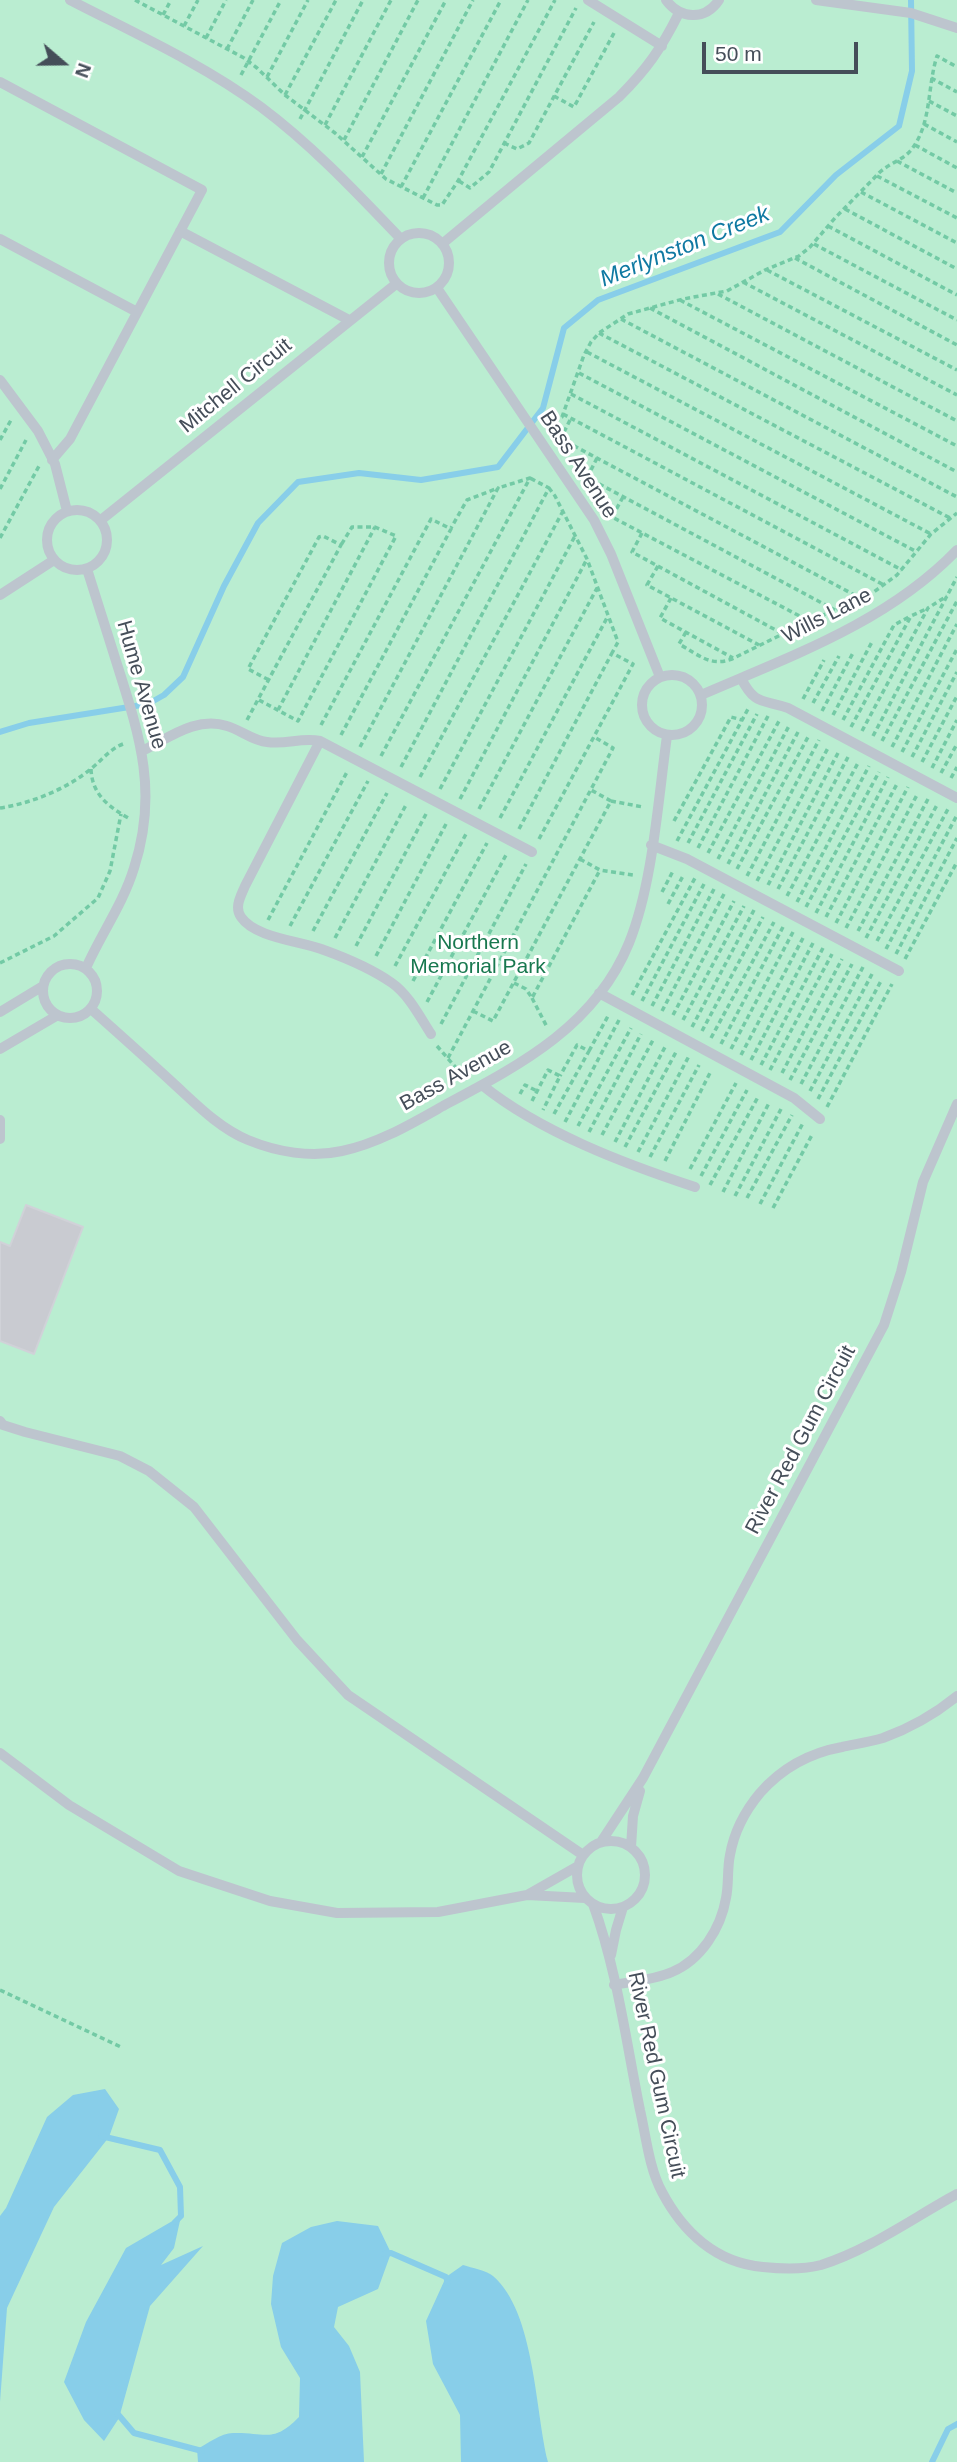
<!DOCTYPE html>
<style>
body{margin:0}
#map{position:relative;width:957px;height:2462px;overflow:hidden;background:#efecec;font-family:Arial,sans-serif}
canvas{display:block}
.north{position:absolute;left:28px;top:28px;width:70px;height:70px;-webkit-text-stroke:5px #fff;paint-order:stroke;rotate:110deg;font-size:19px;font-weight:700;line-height:28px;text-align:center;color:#454e59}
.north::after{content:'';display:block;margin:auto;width:24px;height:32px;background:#454e59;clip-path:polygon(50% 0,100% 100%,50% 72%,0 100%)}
.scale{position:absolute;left:702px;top:42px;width:156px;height:32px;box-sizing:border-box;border:4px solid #454e59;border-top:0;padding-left:9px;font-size:21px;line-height:24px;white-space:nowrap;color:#454e59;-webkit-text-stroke:5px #fff;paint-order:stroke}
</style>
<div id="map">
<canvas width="957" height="2462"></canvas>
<div class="north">N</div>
<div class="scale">50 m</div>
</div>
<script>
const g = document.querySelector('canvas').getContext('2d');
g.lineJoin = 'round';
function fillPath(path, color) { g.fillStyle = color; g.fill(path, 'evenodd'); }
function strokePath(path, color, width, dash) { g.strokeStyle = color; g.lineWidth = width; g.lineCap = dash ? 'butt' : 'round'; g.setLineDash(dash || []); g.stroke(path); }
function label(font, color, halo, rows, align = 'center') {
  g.font = font + ' Arial,sans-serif'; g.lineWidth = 6; g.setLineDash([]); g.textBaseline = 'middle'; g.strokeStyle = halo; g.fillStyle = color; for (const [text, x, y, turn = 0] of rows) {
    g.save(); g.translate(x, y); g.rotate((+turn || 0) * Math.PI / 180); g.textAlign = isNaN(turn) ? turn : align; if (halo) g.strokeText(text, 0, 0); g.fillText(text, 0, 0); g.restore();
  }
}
fillPath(new Path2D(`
 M0,0H957V2462H0Z`), '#baedd1');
fillPath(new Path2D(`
 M105,2089L119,2109L109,2137L54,2207L7,2308L0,2402V2216L6,2208L47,2117L73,2095Z
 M181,2216L174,2248L161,2265L203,2246L150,2306L119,2418L104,2441L84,2420L64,2382L86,2322L126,2248Z
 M337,2221L378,2226L391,2253L378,2289L338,2307L334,2327L349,2346L360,2372L364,2462H198L197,2449C207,2444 221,2433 233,2433C265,2432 273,2444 299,2417L300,2378L281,2347L271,2304L273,2276L282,2243L311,2227Z
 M463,2265C472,2268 486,2270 493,2276C535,2312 535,2411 548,2462H461L460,2415L433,2364L426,2321L446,2277Z`), '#88cee9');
strokePath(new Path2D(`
 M0,732L29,723L148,704L164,695L183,677L224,586L258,523L298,482L359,473L421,480L498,467L543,408L564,328L598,300L780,232L836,175L899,126L912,71L911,0
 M101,2136L160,2150L180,2187L181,2216L175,2222
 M384,2254L391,2253L446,2277L448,2283
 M116,2412L134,2433L202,2451
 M932,2462L948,2429L957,2424`), '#88cee9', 6);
const building = new Path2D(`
 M26,1205L83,1227L34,1354L0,1341V1242L10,1246Z`);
fillPath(building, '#c9cbd1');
strokePath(building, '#d0d2d8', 2);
strokePath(new Path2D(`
 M135,0L244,58L257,68L285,95L335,133L386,179L437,205H442L458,181L555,0
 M163,15L171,0
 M184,26L198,0
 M206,38L226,0
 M227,49L253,0
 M241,75L281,0
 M267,77L308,0
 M931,78L957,92
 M285,95L336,0
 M554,96L574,107L614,33
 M929,101L957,116
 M300,119L363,0
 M924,124L957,142
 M325,125L391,0
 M344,140L418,0
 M504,143L517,149L529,143L594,22
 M915,145L957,168
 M362,157L446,0
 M897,161L957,193
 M381,174L473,0
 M877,176L957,218
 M459,181L470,188L489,172L576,8
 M401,187L501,0
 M861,192L957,243
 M423,198L528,0
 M845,209L957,269
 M828,226L957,295
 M814,244L957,320
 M795,258L957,345
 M767,270L957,370
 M743,282L957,395
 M718,294L957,421
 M680,300L957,446
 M650,308L957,472
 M621,319L957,497
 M599,333L950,518
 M587,352L931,534
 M579,373L917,552
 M571,394L902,570
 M563,414L884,585
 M570,420L562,436L563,440L862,599
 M547,426L562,417L584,355L591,342L599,333L628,314L683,299L727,291L765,270L799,256L810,247L835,218L880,172C890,163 903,160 911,150C932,124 927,87 937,56L957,67
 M0,440L11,420
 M597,458L588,476L590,479L835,610
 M0,489L26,440
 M623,497L612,517L809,621
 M642,533L632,552L783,634
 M0,538L39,466
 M658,566L647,585L759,645
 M671,598L660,618L733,658
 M686,632L679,644C699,655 710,667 732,659L809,621L867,597L897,575L931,534L957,513
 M803,699L824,660
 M259,700L298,721L396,536L375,527H352L341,545
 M813,703L839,656
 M278,710L375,527
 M822,711L854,651
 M833,715L873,640
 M247,720L341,545L323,536L319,537L248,669L269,680
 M843,720L894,625L909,617
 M321,725L431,519L451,529L341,735
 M851,727L911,616L926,609
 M862,731L928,608L947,596
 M873,736L957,577
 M882,741L957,601
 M360,747L498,488L467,500L451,528
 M892,747L957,624
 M902,752L957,649
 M381,756L530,478L498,488
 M912,757L957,672
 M922,762L957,696
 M401,767L549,488L530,478
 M932,768L957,720
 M91,769C92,795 109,807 130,819
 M941,773L957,744
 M420,777L563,511
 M951,778L957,767
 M440,789L575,536
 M460,799L587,559
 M611,801L643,807
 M0,808C32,803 67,789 92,768C103,759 110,749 123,744
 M479,809L597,588
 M500,818L608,616
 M674,821L731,717L742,720
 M519,829L612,653
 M539,839L633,664L612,653L618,642L587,559L555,496L549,488
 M677,841L748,709
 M688,843L757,714
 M698,848L768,716
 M708,853L779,721
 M580,859L600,870L633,875
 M718,859L790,724
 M728,864L798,732
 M737,869L808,737
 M747,876L819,740
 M757,881L829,746
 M768,885L838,753
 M778,889L848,757
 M662,892L673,871
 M787,896L859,761
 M797,902L869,766
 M668,904L684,874
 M806,907L879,772
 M816,913L888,777
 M826,917L898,782
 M268,920L347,772
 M836,923L908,787
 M290,926L368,781
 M846,928L918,793
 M313,931L387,793
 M858,931L928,799
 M335,938L407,803
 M866,938L938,803
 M877,941L948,809
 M356,946L426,814
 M886,949L957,815
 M896,954L957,838
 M376,956L446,824
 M905,959L957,862
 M0,963L54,936L98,898L110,871L121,814
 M395,966L466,834
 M413,981L487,843
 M514,983L526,989L532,998L600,870
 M632,995L695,878
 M532,998L547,1027
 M642,1001L704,884
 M427,1002L506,855
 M652,1006L714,889
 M473,1011L493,1021L611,801L591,790
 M662,1011L724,894
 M673,1015L734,901
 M683,1020L744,906
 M441,1024L526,864
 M692,1027L754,910
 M702,1031L763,917
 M711,1038L774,922
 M721,1044L783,927
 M437,1046L464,1077
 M731,1049L793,932
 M589,1051L608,1016
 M741,1055L803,938
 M448,1058L613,748L594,737
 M751,1060L813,943
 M761,1065L823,948
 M770,1070L832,954
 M782,1073L842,959
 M790,1080L852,964
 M801,1084L863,967
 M810,1091L872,974
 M520,1094L525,1085L537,1091
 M818,1099L882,979
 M532,1101L548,1070L560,1076L543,1110
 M827,1107L892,984
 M554,1114L589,1051L577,1045L560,1076
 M565,1122L619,1020
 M578,1126L631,1028
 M589,1132L641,1034
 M602,1135L653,1040
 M615,1142L665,1047
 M625,1147L676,1052
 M638,1152L689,1056
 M650,1157L699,1065
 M665,1161L711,1071
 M690,1169L736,1083
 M701,1176L747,1090
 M710,1185L758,1097
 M723,1192L769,1103
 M735,1196L781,1109
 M747,1198L792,1115
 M760,1204L803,1123
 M773,1208L813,1133
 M0,1990L121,2047`), '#73caa5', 3.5, [5, 3.5]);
strokePath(new Path2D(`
 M70,0C134,33 203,64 261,107C313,146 356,192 401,239
 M588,0L662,46
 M666,0C680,19 705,21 719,0
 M816,0L911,13L957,28
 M0,82L202,190L70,439L52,460
 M180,231L349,320
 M389 263a30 30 0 1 1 60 0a30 30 0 1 1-60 0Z
 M0,239L137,312
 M442,244L619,97C647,69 661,49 679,13
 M437,288L594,520L611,554L660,677
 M0,380L38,431L55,464L67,511
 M47 540a30 30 0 1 1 60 0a30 30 0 1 1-60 0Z
 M101,520L396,284
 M0,595L54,560
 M642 705a30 30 0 1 1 60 0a30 30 0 1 1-60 0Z
 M741,678C755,706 763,699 788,708L957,798
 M701,695C791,656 888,622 957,550
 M320,741L245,886C241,896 234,907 241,917C255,938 301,941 324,950C346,958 372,969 392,983C409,995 420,1017 431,1034
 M142,751C169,738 196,716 227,726C241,730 253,741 267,742C286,745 302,737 320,741L532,852
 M651,845L687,859L899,971
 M43 991a27 27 0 1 1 54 0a27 27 0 1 1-54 0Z
 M86,968C101,934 123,904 134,868C159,791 139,734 116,661C106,630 97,600 87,569
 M599,993L794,1098L820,1119
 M91,1009C118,1033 146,1058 173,1083C196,1104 219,1128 248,1140C277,1152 311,1158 342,1151C377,1144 411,1124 443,1106C518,1066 595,1027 629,943C653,884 658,800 667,736
 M0,1012L43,986
 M0,1049L58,1015
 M482,1085C540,1132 625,1164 695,1187
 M0,1120V1139
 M0,1421L3,1425L25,1432L120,1456L149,1471L194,1507L297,1640L348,1695L583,1855
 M0,1753L69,1805L179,1871L270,1901L337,1913L438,1912L527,1895L585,1898
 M577 1875a34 34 0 1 1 68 0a34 34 0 1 1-68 0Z
 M601,1842L643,1778L884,1325L901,1272L923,1182L957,1104
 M631,1847L633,1816L640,1791
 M527,1895L578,1866
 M593,1904C617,1970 626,2041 640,2110C646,2136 649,2168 662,2192C683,2232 716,2263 763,2267C782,2269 802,2270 821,2265C869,2250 913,2218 957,2194
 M611,1955L616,1930L623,1907
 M614,1985C633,1981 654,1980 672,1972C701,1960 721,1928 726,1898C729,1884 727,1869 730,1855C734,1832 745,1811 760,1793C781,1769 809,1753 842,1747C856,1744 869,1742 883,1738C910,1728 935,1714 957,1696`), '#bdc5ce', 10);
label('21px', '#454e59', '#fff', [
 ["Mitchell Circuit",236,386,-39],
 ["Bass Avenue",578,465,57],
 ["Wills Lane",827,616,-27],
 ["Hume Avenue",141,685,74],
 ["Bass Avenue",456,1076,-29],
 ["River Red Gum Circuit",801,1440,-62],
 ["River Red Gum Circuit",656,2075,78]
]);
label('21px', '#18784f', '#fff', [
 ["Northern",478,943],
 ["Memorial Park",478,967]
]);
label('italic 23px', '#0f79a2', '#fff', [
 ["Merlynston Creek",685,247,-22]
]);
</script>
